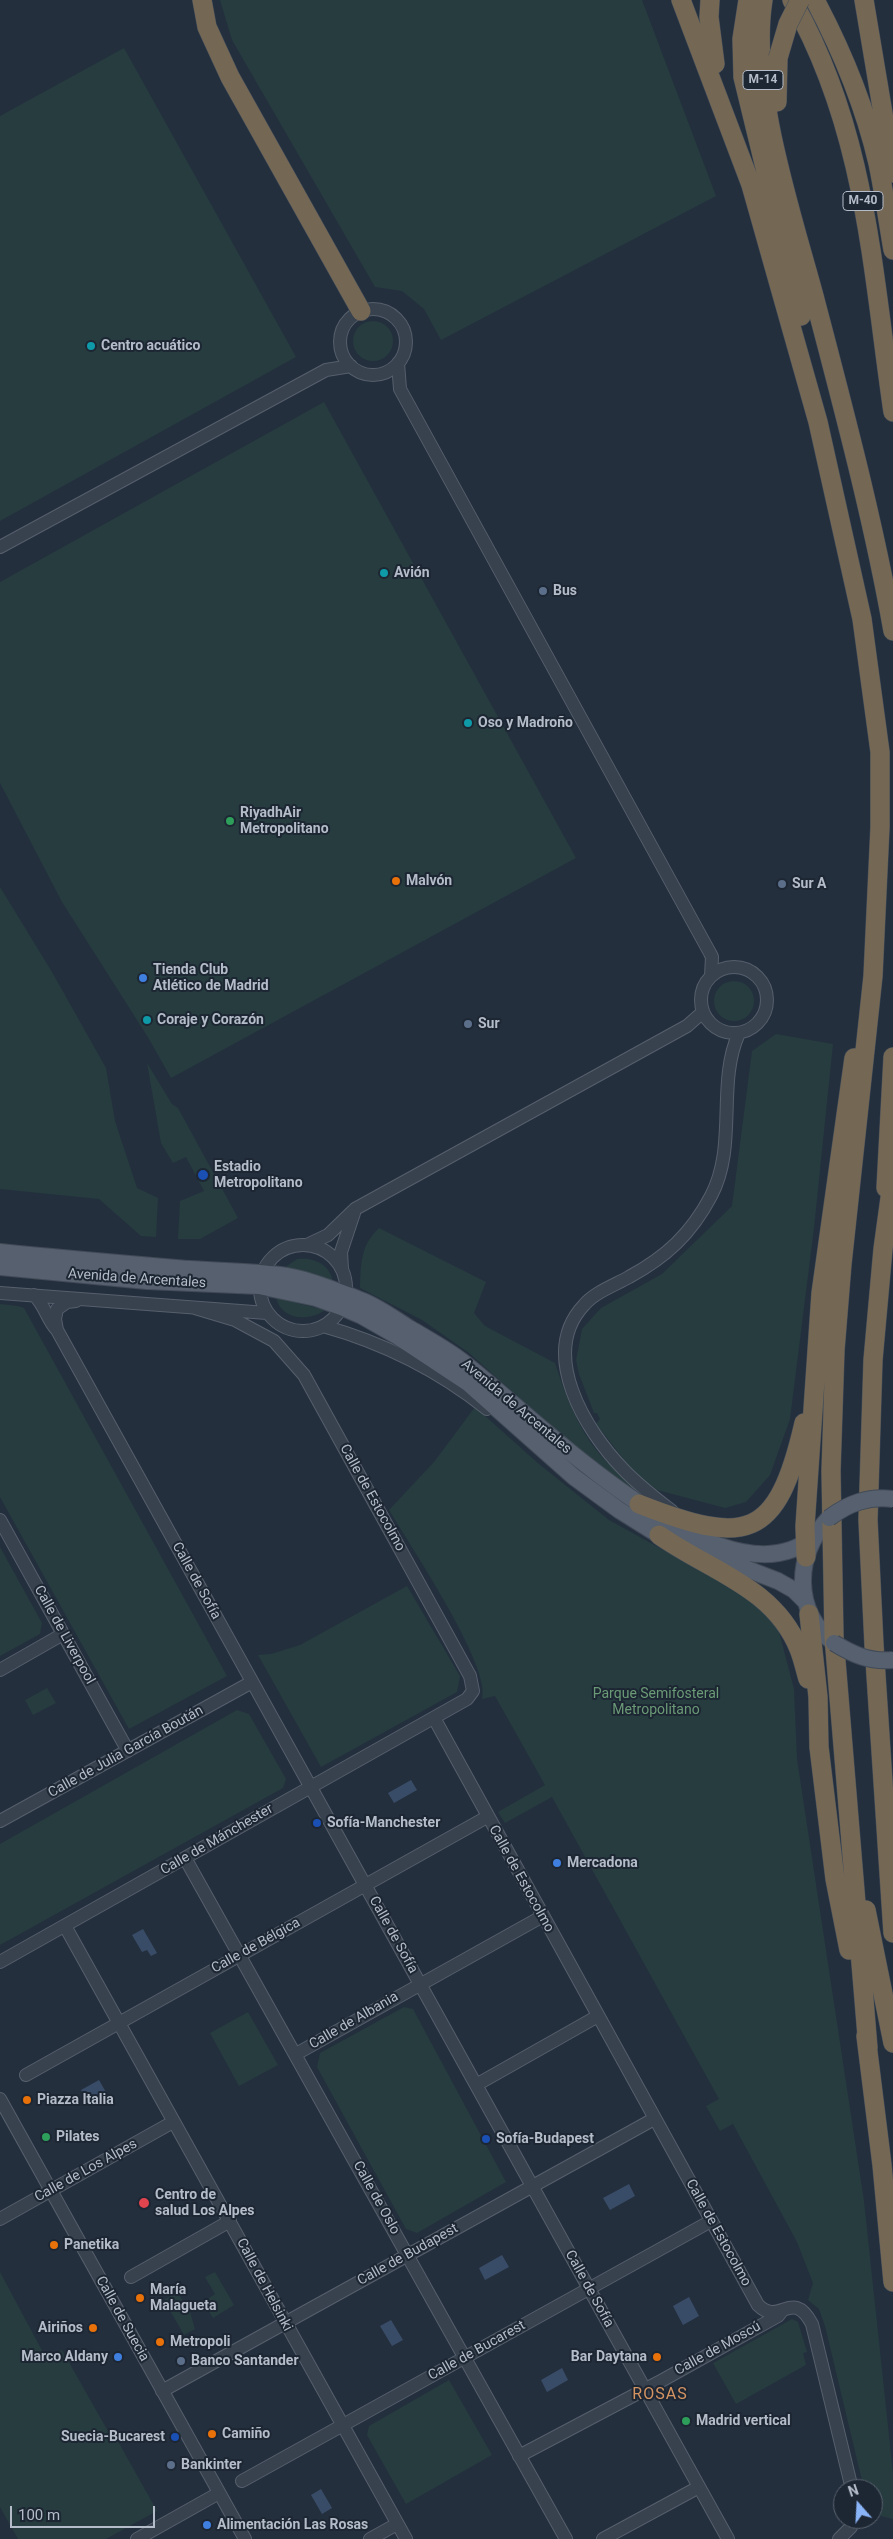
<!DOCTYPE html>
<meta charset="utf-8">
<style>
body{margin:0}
#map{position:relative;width:893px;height:2539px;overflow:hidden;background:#242f3e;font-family:Roboto,sans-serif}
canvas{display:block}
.north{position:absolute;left:833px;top:2479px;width:50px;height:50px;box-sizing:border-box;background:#1d2633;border:1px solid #59626f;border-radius:50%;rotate:341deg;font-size:14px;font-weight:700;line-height:20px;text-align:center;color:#b4bcc9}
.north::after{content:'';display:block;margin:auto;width:18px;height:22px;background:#8ab4f8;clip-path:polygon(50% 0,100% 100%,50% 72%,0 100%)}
.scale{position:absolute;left:10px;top:2506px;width:145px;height:22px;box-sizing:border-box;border:2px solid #b4bcc9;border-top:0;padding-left:6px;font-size:15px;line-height:18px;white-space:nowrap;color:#b4bcc9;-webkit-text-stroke:4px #1d2633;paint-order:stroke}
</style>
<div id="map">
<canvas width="893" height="2539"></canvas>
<div class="north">N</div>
<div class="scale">100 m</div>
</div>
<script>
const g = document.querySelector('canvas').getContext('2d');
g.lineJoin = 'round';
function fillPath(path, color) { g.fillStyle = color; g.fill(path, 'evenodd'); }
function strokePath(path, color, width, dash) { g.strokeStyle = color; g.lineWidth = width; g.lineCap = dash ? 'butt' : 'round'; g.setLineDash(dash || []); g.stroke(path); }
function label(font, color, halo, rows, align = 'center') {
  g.font = font + ' Roboto,sans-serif'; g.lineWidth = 4; g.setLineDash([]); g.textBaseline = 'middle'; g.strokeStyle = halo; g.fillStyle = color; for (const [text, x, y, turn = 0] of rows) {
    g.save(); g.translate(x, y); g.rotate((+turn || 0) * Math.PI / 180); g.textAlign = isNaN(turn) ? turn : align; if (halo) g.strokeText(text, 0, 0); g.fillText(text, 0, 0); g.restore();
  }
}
fillPath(new Path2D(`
 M220,0H642L716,196L441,340L424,309L402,291L375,287L232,40Z
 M124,48L296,357L0,521V116Z
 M353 341a20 20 0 1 1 40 0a20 20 0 1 1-40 0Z
 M324,402L576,858L171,1078L149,1039L62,902L0,783V582Z
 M0,887L52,972L106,1068L115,1121L137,1188L158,1198L156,1237L141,1236L99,1199L0,1189Z
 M714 1001a20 20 0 1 1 40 0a20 20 0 1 1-40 0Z
 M776,1034L833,1044L814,1228L790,1419L770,1475L746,1502L725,1508L657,1490L635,1474L596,1424L600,1419L597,1413H594L579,1374L576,1360L582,1329L601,1308L662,1274L732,1206L752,1051Z
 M147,1063L172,1104L178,1108L238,1218L200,1239H178L180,1201L204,1191L186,1157L173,1163L161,1143Z
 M379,1228L486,1282L474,1313L485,1326L555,1363C566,1397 580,1433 604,1459C614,1470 627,1478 637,1487L634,1491L595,1465L469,1353L422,1320L360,1288C361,1264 360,1246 379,1228Z
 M297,1259C314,1257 330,1264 333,1282L281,1270Z
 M276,1298L325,1310C308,1322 282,1320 276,1298Z
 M0,1304L18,1306L24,1308L227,1676L129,1729L0,1497Z
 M475,1407L539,1464L609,1520L758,1602L778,1628L794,1689L797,1759L864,2201L893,2473V2519L873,2514V2489H864L825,2326L819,2309L808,2300L813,2283L797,2242L733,2124L720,2131L706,2106L719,2099L552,1797L505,1823L498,1812L545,1785L495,1696L482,1699C492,1667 409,1544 389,1510L434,1462Z
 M0,1547L42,1623L40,1634L0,1656Z
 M407,1586L460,1676L457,1692L321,1767L258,1655L271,1654L300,1645Z
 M47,1688L56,1703L33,1715L25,1700Z
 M237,1710L249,1714L286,1779L283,1788L0,1945V1844Z
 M404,2007L413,2009L506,2182L417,2233L406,2229L317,2067L320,2053Z
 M248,2012L278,2065L239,2086L210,2033Z
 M0,2272L46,2358L62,2350L109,2433L115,2436L157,2511L106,2539H18L0,2507Z
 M215,2272L234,2305L213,2318L203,2302L215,2294L205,2277Z
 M177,2292L190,2312L195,2329L184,2335L164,2300Z
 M792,2319L798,2322L807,2352L803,2353L806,2365L736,2404L713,2363Z
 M449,2380L492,2455L406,2504L367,2435L369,2426Z`), '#263c3f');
fillPath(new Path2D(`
 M411,1780L417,1790L394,1803L388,1793Z
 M143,1929L157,1953L151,1956L147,1950L142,1952L132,1935Z
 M99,2080L107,2094L89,2104L81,2090Z
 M629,2184L635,2196L610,2210L603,2198Z
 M502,2255L509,2267L485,2280L479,2268Z
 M689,2297L699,2316L683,2325L673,2306Z
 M391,2320L403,2340L392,2346L380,2326Z
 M562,2368L568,2380L547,2392L541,2380Z
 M321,2489L332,2508L322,2514L311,2495Z`), '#394c67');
const minor = new Path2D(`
 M340 342a33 33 0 1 1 66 0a33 33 0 1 1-66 0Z
 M398,363L400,389L710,953L712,957L711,976
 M0,547L326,370L351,366
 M701 1000a33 33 0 1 1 66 0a33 33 0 1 1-66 0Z
 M260 1288a43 43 0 1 1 86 0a43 43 0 1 1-86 0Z
 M307,1245L328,1235L355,1209L687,1026L703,1012
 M342,1269L341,1252L354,1213
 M0,1293L267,1313
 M34,1295C45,1305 47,1320 57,1330L728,2539
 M323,1326C384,1343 438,1370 487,1409
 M57,1330L55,1319L57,1309L67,1302L76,1301
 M672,1511C655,1498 638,1485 623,1469C586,1431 538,1354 584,1305C595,1292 615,1285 629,1277C666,1257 691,1234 711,1196C738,1145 716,1084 739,1033
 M0,1520L128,1751
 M0,1670L63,1634
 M434,1718L758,2305C780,2327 792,2287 812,2324L852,2489
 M0,1821L252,1682
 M185,1858L566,2539
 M65,1926L406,2539
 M0,1962L467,1699L473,1691L470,1676L304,1375L274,1341L235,1320L195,1308
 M296,2054L543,1916
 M26,2075L487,1817
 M476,2085L598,2016
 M0,2099L245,2539
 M0,2219L173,2122
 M131,2277L230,2221
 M162,2391L654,2119
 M519,2456L661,2381L778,2316L782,2311
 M242,2481L711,2221
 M137,2539L219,2493
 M370,2539L397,2524
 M603,2539L699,2487
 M839,2539L851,2527L853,2519`);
const major = new Path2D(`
 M0,1252C59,1258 117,1263 176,1268C211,1271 246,1271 280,1275C306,1278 334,1290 358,1299C376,1305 393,1318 409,1328C426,1338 444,1348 459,1359C528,1410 725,1616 814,1536
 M0,1267L147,1281L259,1286L316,1298L341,1307L362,1316L397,1336L468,1383L574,1477L619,1510L659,1535L778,1581L794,1590L805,1601
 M829,1518C794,1555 793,1611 834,1643`);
const highway = new Path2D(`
 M202,0L207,27L230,77L361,311
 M681,0L751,185L818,422L862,619L880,752V827L873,976L842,1264L835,1350L831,1471L834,1637L868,2048
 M710,0L709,17L715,64
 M748,0L742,39L743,77L801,316
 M763,0C749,87 791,211 814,296C843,407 873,518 893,631
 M792,0C866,130 872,268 893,412
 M815,0C842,51 865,107 878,163C884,192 888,221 893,250
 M864,0L893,173
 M777,102L778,58
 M893,1176L883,1249L873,1360L868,1520L874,1645L893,1933
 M886,1188L893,1057
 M639,1504C746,1546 777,1541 804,1423
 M659,1535C710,1571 774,1587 799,1649C803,1659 805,1669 808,1679
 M806,1557L805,1526L821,1293L854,1058
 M809,1614L818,1697L819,1747L835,1879L849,1950
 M866,1910L893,2043
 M866,2036L882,2165L893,2282`);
strokePath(minor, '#565f6c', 14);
strokePath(major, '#414a57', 18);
strokePath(highway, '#434c59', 20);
strokePath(minor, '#38414e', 12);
strokePath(major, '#56606e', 16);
strokePath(highway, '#746855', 19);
const majorBridge = new Path2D(`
 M829,1518C849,1503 868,1496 893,1499
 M834,1643C854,1655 869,1662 893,1660`);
const highwayBridge = new Path2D(`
 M778,58L788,24L800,0`);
strokePath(majorBridge, '#414a57', 18, []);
strokePath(highwayBridge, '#434c59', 20, []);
strokePath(majorBridge, '#56606e', 16);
strokePath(highwayBridge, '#746855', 19);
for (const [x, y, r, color] of [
 [91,346,5,"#0f9aa8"],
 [384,573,5,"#0f9aa8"],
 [543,591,5,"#5c6f8a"],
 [468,723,5,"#0f9aa8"],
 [230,821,5,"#2e9e5b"],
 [396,881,5,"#e8710a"],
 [782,884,5,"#5c6f8a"],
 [143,978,5,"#3f7fe0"],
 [147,1020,5,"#0f9aa8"],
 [468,1024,5,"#5c6f8a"],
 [203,1175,6,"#1a4fb4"],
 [317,1823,5,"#1a4fb4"],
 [557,1863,5,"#3f7fe0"],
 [27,2100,5,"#e8710a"],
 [46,2137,5,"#2e9e5b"],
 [486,2139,5,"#1a4fb4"],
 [144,2203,6,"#e0444e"],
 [54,2245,5,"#e8710a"],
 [140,2298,5,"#e8710a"],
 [93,2328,5,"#e8710a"],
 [160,2342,5,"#e8710a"],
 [118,2357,5,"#3f7fe0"],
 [657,2357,5,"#e8710a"],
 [181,2361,5,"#5c6f8a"],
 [686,2421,5,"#2e9e5b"],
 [212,2434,5,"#e8710a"],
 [175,2437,5,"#1a4fb4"],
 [171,2465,5,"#5c6f8a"],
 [207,2525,5,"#3f7fe0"]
]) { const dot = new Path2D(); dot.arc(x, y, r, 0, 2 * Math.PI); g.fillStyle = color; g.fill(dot); strokePath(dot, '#1d2633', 2); }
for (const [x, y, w] of [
 [763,80,40],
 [863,201,40]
]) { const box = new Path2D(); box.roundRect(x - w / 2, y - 9.5, w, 19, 4); g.fillStyle = '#1d2633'; g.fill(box); strokePath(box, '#b4bcc9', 1); }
label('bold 12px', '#b4bcc9', null, [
 ["M-14",763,80],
 ["M-40",863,201]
]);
label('bold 14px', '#b4bcc9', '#1d2633', [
 ["Centro acuático",101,346],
 ["Avión",394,573],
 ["Bus",553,591],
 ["Oso y Madroño",478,723],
 ["RiyadhAir",240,813],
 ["Metropolitano",240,829],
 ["Malvón",406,881],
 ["Sur A",792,884],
 ["Tienda Club",153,970],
 ["Atlético de Madrid",153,986],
 ["Coraje y Corazón",157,1020],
 ["Sur",478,1024],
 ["Estadio",214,1167],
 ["Metropolitano",214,1183],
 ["Sofía-Manchester",327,1823],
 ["Mercadona",567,1863],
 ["Piazza Italia",37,2100],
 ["Pilates",56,2137],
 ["Sofía-Budapest",496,2139],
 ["Centro de",155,2195],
 ["salud Los Alpes",155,2211],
 ["Panetika",64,2245],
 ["María",150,2290],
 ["Malagueta",150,2306],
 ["Airiños",83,2328,"right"],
 ["Metropoli",170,2342],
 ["Marco Aldany",108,2357,"right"],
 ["Bar Daytana",647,2357,"right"],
 ["Banco Santander",191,2361],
 ["Madrid vertical",696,2421],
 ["Camiño",222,2434],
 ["Suecia-Bucarest",165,2437,"right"],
 ["Bankinter",181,2465],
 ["Alimentación Las Rosas",217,2525]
], 'left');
label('14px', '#b4bcc9', '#1d2633', [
 ["Avenida de Arcentales",137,1279,4],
 ["Avenida de Arcentales",516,1407,40],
 ["Calle de Estocolmo",372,1498,61],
 ["Calle de Sofía",196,1581,61],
 ["Calle de Liverpool",64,1635,61],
 ["Calle de Julia García Boután",126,1752,-29],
 ["Calle de Mánchester",217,1840,-30],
 ["Calle de Estocolmo",521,1879,61],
 ["Calle de Sofía",393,1935,61],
 ["Calle de Bélgica",256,1946,-29],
 ["Calle de Albania",354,2021,-30],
 ["Calle de Los Alpes",86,2171,-29],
 ["Calle de Oslo",376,2198,61],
 ["Calle de Estocolmo",718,2233,61],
 ["Calle de Budapest",408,2255,-29],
 ["Calle de Helsinki",264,2285,62],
 ["Calle de Sofía",589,2289,61],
 ["Calle de Suecia",122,2319,61],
 ["Calle de Moscú",718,2349,-29],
 ["Calle de Bucarest",477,2351,-29]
]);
label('14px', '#6b9a76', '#1d2633', [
 ["Parque Semifosteral",656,1694],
 ["Metropolitano",656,1710]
]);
g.letterSpacing = '1px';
label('16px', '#d59563', '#1d2633', [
 ["ROSAS",660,2395]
]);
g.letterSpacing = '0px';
</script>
